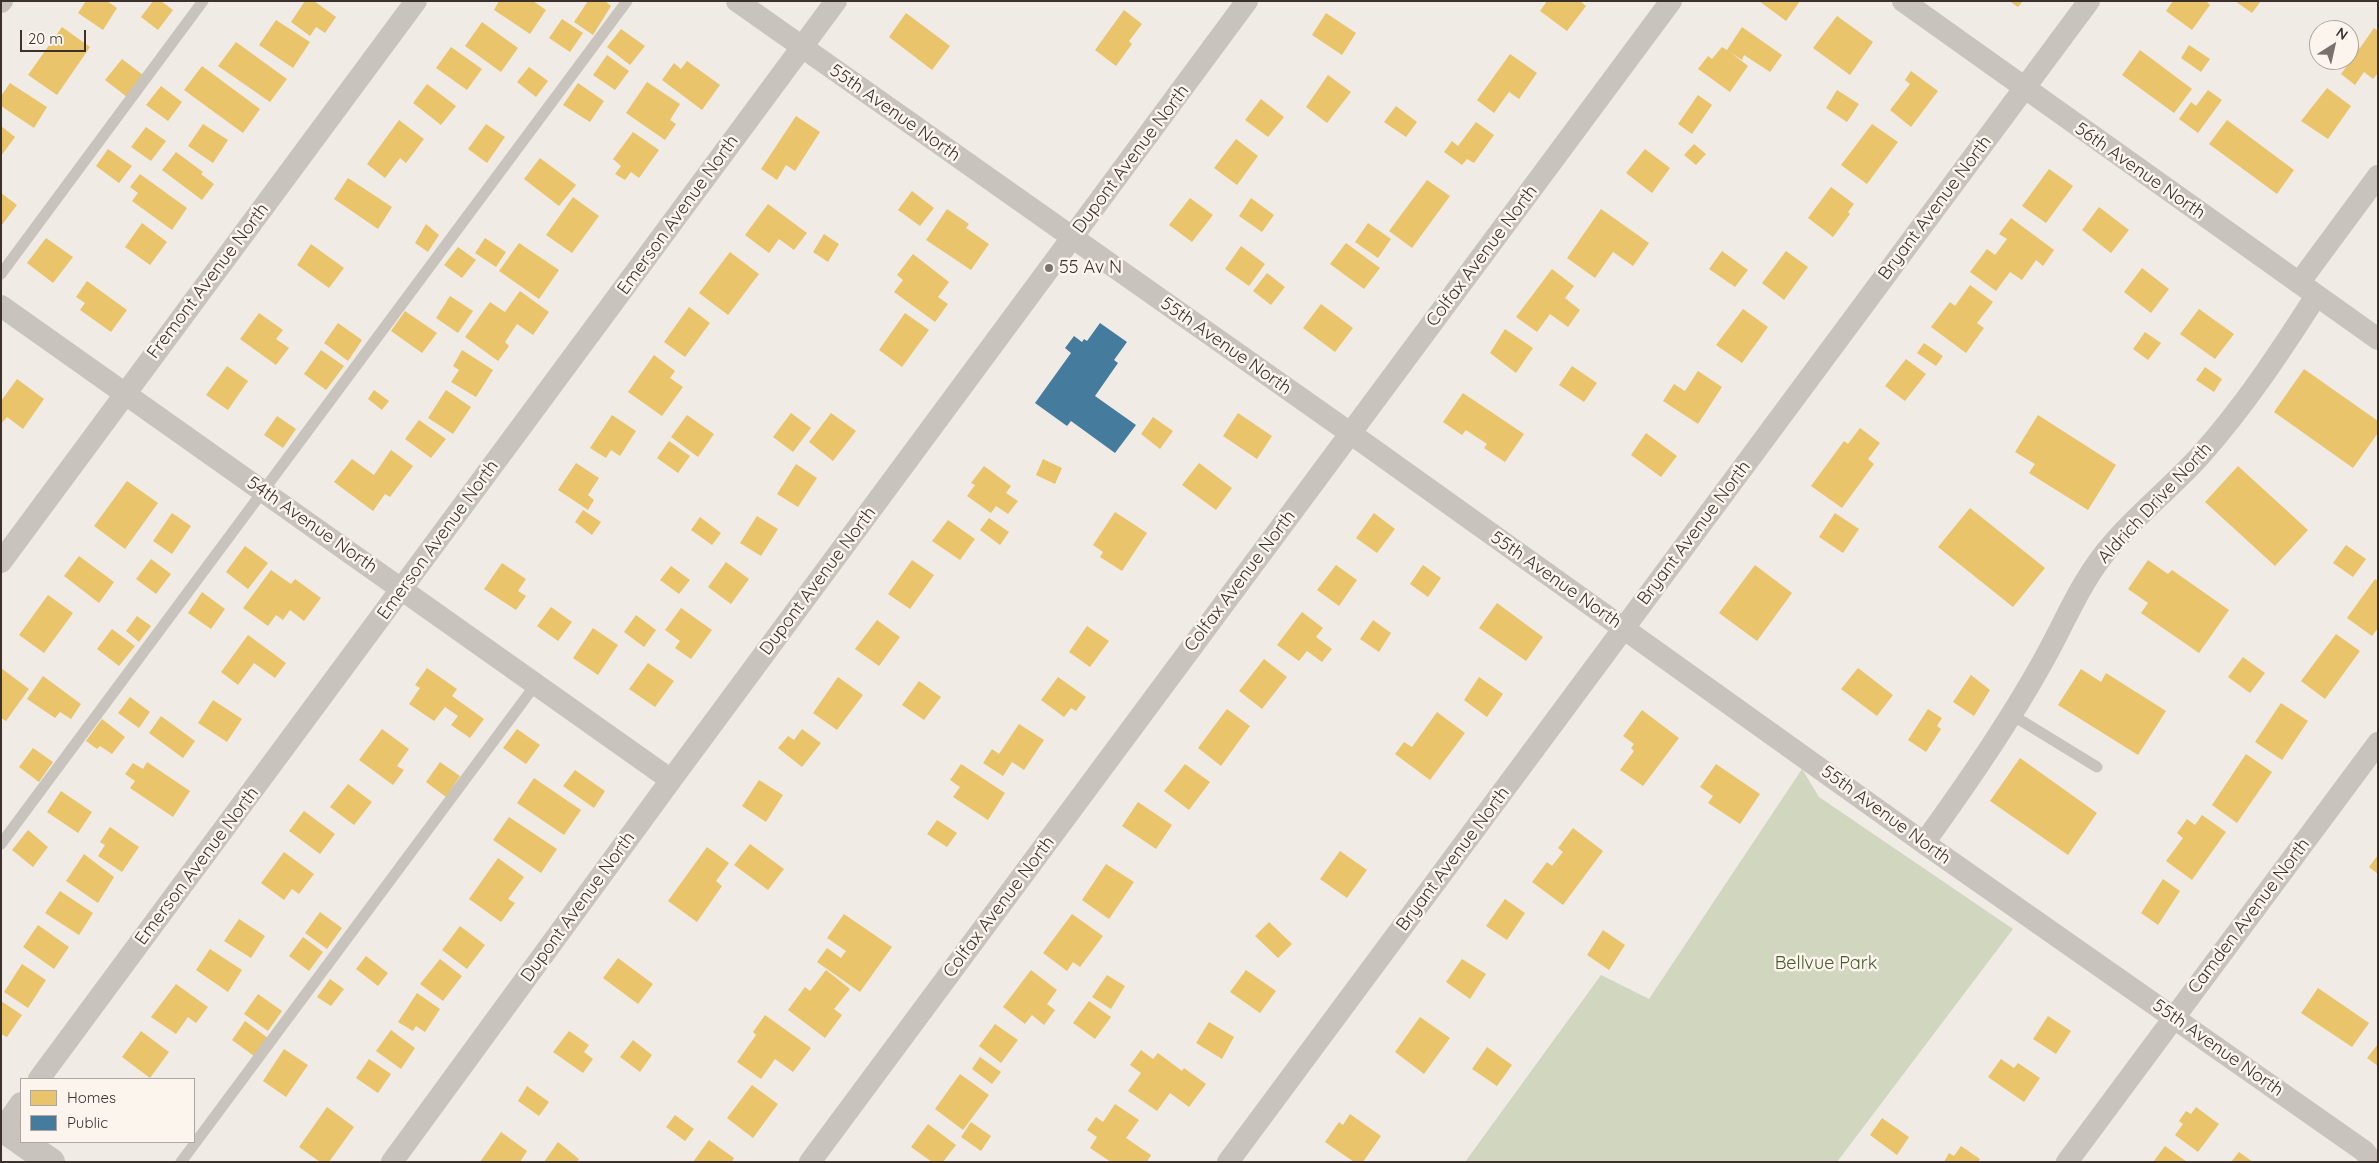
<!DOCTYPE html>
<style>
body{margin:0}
#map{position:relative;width:2379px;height:1163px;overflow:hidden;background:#f0ebe5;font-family:Quicksand,sans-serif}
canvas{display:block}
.frame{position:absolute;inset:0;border:2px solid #3b302b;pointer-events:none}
.legend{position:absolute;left:20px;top:1078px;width:175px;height:65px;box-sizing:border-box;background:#fbf5ee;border:1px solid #aea6a0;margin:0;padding:6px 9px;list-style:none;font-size:15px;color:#3b302b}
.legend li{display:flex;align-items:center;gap:10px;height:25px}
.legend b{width:25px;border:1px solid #aea6a0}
.north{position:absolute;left:2309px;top:20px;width:50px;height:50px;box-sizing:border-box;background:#fbf5ee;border:1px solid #aea6a0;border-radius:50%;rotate:35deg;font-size:14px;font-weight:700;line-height:20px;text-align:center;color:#3b302b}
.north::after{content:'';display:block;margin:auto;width:18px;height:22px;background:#7a716c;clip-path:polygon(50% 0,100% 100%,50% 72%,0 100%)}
.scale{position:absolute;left:20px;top:30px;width:66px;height:22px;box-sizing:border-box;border:2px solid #3b302b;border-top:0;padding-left:6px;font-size:15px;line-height:18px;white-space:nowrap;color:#3b302b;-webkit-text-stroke:4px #fbf5ee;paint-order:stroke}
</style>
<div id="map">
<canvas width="2379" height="1163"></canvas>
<div class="frame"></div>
<ul class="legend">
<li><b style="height:14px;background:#e9c46a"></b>Homes</li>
<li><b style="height:14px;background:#457b9d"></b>Public</li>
</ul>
<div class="north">N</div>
<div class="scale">20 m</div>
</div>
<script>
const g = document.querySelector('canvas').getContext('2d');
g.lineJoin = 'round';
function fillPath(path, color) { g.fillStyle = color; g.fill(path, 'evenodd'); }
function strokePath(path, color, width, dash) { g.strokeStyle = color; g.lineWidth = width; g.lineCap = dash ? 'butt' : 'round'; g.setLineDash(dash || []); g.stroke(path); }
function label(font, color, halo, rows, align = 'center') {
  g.font = font + ' Quicksand,sans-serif'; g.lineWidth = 5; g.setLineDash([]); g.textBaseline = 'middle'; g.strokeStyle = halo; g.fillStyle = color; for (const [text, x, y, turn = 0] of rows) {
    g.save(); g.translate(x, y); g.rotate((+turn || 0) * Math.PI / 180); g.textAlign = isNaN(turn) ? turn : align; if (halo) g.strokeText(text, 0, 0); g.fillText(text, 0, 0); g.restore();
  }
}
fillPath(new Path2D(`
 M1802,769L1819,797L2013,929L1837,1162H1465L1601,975L1649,999Z`), '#d1d6bf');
fillPath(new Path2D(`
 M86,1H107L117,8L103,30L78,13Z
 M153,1H161L173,10L158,30L141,17Z
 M305,1H314L336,17L325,33L316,27L310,36L291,22Z
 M499,1H533L546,10L530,34L494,10Z
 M588,1H605L611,6L593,35L574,22Z
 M1547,1H1580L1586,6L1567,31L1540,11Z
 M1759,1H1800L1786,21Z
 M2009,1H2023L2018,7Z
 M2173,1H2206L2210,5L2192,30L2166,11Z
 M2235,1H2261L2252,13Z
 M1124,10L1142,24L1129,41L1132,44L1116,66L1095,50Z
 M906,13L950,46L932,70L889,37Z
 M1326,13L1356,33L1342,55L1312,35Z
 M1837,16L1873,42L1850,75L1813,48Z
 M562,19L583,33L570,52L549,38Z
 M276,20L310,42L293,68L259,45Z
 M482,22L518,48L501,72L465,46Z
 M62,27L90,47L57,95L28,75Z
 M1742,27L1782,55L1770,72L1744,55L1742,60L1730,52L1748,66L1730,92L1698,69L1708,56L1712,59L1722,47L1727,50Z
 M2374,28L2378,31V73L2373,79L2364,72L2355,85L2341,74L2350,62L2349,41L2360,48Z
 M621,29L645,46L630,65L607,47Z
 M236,42L287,79L270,102L218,66Z
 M2189,45L2210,59L2201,72L2181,58Z
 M451,47L482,69L467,90L436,68Z
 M2140,50L2192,89L2174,113L2122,75Z
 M1510,54L1537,73L1519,99L1509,92L1494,113L1477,100Z
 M607,55L629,71L615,90L593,75Z
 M122,59L143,75L127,97L105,80Z
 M687,61L720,85L702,110L662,80L674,63L681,69Z
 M202,66L260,109L243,133L184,90Z
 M529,67L548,81L536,97L517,82Z
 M1911,71L1938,91L1911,127L1890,110L1910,84L1905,80Z
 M1328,75L1351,92L1327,123L1306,107Z
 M647,82L680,104L670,120L676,124L665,140L626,113Z
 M10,83L47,107L34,128L1,106V96Z
 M578,83L604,101L590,122L563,105Z
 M427,84L456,106L441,125L413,103Z
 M161,86L182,102L168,121L146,105Z
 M2327,88L2351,106L2328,139L2301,121Z
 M1837,90L1859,104L1847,122L1826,108Z
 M2208,90L2222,100L2198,133L2179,119L2191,102L2196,106Z
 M1698,95L1712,105L1692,134L1678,124Z
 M1261,99L1284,117L1268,137L1245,120Z
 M1396,106L1417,122L1406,137L1384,122Z
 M796,116L820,132L795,171L786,165L777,180L761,169Z
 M399,120L424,139L406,163L400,158L385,178L367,164Z
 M2227,120L2294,170L2277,194L2209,144Z
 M1476,122L1494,135L1474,163L1467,159L1462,165L1444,152L1452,141L1458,146Z
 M203,124L228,140L213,163L188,146Z
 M486,124L505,137L487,163L468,149Z
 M1872,124L1898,142L1867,184L1841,165Z
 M1,126L15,137L1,156Z
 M146,127L166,141L151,161L131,147Z
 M633,132L659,150L639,178L631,172L625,180L615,174L621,166L613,159Z
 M1236,139L1258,156L1237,185L1214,168Z
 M1694,144L1706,154L1696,165L1684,155Z
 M108,149L132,166L119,183L96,166Z
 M1645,149L1670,168L1652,193L1626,173Z
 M176,152L203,172L201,174L214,184L202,200L162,170Z
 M540,158L576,185L559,206L524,179Z
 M2049,169L2073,186L2046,223L2022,206Z
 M140,174L187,208L172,230L132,201L138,193L130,187Z
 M348,178L392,207L378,229L334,199Z
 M1427,180L1450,196L1412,248L1389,231Z
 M1831,187L1854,204L1848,212L1850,214L1833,237L1808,218Z
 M912,191L934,208L920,226L898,210Z
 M1,193L17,205L1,226Z
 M573,197L599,216L572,253L546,235Z
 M1190,198L1213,215L1192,242L1169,225Z
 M1251,198L1274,215L1262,232L1239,216Z
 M768,204L807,233L794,250L779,239L769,253L745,235Z
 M2099,207L2129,230L2111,253L2082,230Z
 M947,209L969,224L966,228L989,244L971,270L926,240Z
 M1601,209L1649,243L1633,266L1613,252L1595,278L1567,258Z
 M2011,218L2054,250L2043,266L2036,260L2022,280L2010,272L1996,291L1970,272L1987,249L1995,255L2007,239L1999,234Z
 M142,223L167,242L150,265L125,247Z
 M1368,223L1391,239L1378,258L1355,242Z
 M426,224L439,235L428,252L415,243Z
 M824,234L839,244L828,262L813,252Z
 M46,238L73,257L53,283L27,263Z
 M485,238L506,252L496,267L475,253Z
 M519,243L559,270L539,299L499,271Z
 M1346,243L1380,268L1364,289L1330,264Z
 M311,244L344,268L329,288L297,265Z
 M1241,246L1265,264L1249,286L1225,269Z
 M458,247L476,260L462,278L444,265Z
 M1722,251L1748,270L1735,287L1709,269Z
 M1786,251L1808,267L1784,300L1762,283Z
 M730,252L759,274L728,315L699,293Z
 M913,254L949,282L938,297L948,304L935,322L894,292L903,280L897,275Z
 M2142,268L2169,289L2151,313L2124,292Z
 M1552,269L1574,286L1565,298L1580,310L1568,327L1550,314L1537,332L1516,317Z
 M1267,273L1285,287L1271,305L1253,291Z
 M87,281L127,310L111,332L80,310L85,303L76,297Z
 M1970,285L1993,302L1977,323L1984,328L1966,353L1931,327L1950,302L1955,306Z
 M520,291L549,312L533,335L517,324L505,342L509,346L498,361L465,337L490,302L505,312Z
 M450,296L473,311L458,333L436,318Z
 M1321,304L1353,328L1335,352L1303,328Z
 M689,307L710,323L685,357L664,342Z
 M1743,309L1768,327L1742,363L1716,345Z
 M2199,309L2234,334L2215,359L2180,334Z
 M405,311L437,333L422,353L391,331Z
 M259,313L283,330L276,339L289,348L276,365L240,339Z
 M905,313L929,330L902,367L879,350Z
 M338,323L362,340L348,361L324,343Z
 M1505,329L1533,348L1516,373L1490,353Z
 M2145,332L2161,343L2148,360L2133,349Z
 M1924,343L1943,356L1936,366L1917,353Z
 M321,350L344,366L326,390L304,374Z
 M462,350L493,370L476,397L451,382L459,370L453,366Z
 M654,355L675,371L670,378L683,387L662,416L628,392Z
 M1906,359L1926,374L1905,401L1885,386Z
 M227,366L248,381L228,410L206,395Z
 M1572,366L1597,383L1584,402L1559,385Z
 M2205,367L2222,379L2214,392L2196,380Z
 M2304,369L2378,421V433L2353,468L2274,412Z
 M1698,371L1722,387L1698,424L1663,401L1674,384L1685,391Z
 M17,379L44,399L23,429L7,417L1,424V401Z
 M374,390L389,401L382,410L368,399Z
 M446,390L471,407L453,434L428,418Z
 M1463,393L1524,434L1505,462L1484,448L1487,444L1466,430L1462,435L1443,422Z
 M791,413L811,428L793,452L773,437Z
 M831,413L856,431L833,461L809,442Z
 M1238,413L1272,436L1257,459L1223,436Z
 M612,415L636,431L620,456L611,450L606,458L590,448Z
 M687,415L714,434L698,457L671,437Z
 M2038,415L2116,465L2088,510L2029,473L2035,464L2015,452Z
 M277,416L296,429L283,448L264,435Z
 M1153,417L1173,431L1160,449L1141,434Z
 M419,420L446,439L431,458L405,439Z
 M1860,428L1880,443L1868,459L1874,464L1842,508L1811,486L1844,441L1848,444Z
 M1646,433L1677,456L1661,477L1631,455Z
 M669,441L690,456L678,473L657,458Z
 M391,450L413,466L390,497L385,494L373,511L334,482L352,459L374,475Z
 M1043,459L1062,468L1055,484L1036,475Z
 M576,463L599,478L588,495L594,500L588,510L558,490Z
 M1199,463L1232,488L1216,510L1182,485Z
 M796,464L817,478L798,507L777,494Z
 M984,466L1011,486L1006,493L1018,501L1008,514L996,506L991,513L967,496L975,485L971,483Z
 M2238,466L2308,530L2275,566L2205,502Z
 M127,481L158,503L125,549L94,526Z
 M1970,508L2045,568L2013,607L1938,547Z
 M583,510L601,522L592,535L575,522Z
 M1115,512L1147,533L1122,571L1100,557L1103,552L1093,545Z
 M172,513L191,526L172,554L153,541Z
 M1374,513L1395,529L1377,553L1356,538Z
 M1835,513L1859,529L1843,553L1819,537Z
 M757,516L778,529L761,556L740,543Z
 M700,517L721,533L712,545L691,530Z
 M989,518L1009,532L1000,545L980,530Z
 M948,520L975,539L960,560L932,541Z
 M2346,545L2366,559L2353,577L2333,563Z
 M245,546L268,563L248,589L226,572Z
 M79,556L114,582L99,603L64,576Z
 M151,559L171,574L156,594L136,579Z
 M912,560L934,575L910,609L888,594Z
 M2148,560L2168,574L2172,570L2229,610L2199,653L2141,613L2148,603L2128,589Z
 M726,562L749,579L731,604L708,587Z
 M502,563L526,579L518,591L526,596L516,610L484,589Z
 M1336,565L1357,580L1339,606L1317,590Z
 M1423,565L1441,578L1428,597L1410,584Z
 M1755,565L1792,593L1757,641L1719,613Z
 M671,566L690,580L679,594L660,580Z
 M271,570L291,584L295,579L321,598L304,621L290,610L283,620L276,615L268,626L243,608Z
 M2375,579L2378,581V628L2372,636L2347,618Z
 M202,592L225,609L211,629L188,613Z
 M48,595L73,613L44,653L19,635Z
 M1497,603L1543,637L1526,661L1479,628Z
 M551,607L572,622L558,641L537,626Z
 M681,608L712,630L691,659L675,648L680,641L665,630Z
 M1302,612L1323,628L1316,637L1332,649L1322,662L1307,651L1299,661L1277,645Z
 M636,615L656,630L644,647L624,632Z
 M137,616L151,626L139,642L126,631Z
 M877,620L900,637L879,666L855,649Z
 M1373,620L1391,633L1379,652L1360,639Z
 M1087,626L1109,641L1090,667L1069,652Z
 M593,628L618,645L598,675L573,658Z
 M112,629L135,646L119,666L97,649Z
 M2336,634L2360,651L2325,699L2301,681Z
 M248,635L286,663L275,678L254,663L238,685L221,672Z
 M2243,657L2265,673L2250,693L2228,677Z
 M1264,659L1287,677L1262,709L1239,691Z
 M648,663L674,681L655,707L629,689Z
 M1,668L29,689L6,721L1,718Z
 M427,668L457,689L452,696L484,719L470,738L451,725L458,716L445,707L434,721L409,704L420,688L415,685Z
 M1858,668L1893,695L1877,716L1841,689Z
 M2081,669L2101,682L2106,673L2166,711L2138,755L2058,705Z
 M1971,675L1990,690L1974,716L1953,702Z
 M43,676L81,704L71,719L60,712L55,718L27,699Z
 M838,677L863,695L837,730L813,713Z
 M1058,677L1086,697L1076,711L1071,708L1064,717L1041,700Z
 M1479,677L1503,694L1487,717L1464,700Z
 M919,681L941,697L924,720L902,705Z
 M130,697L150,712L139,728L118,713Z
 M213,700L242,719L227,742L198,723Z
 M2281,703L2308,721L2282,760L2255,742Z
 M1227,709L1250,726L1221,766L1198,748Z
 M1928,709L1942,718L1937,726L1941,729L1926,752L1908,740Z
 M1642,710L1679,738L1643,786L1620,770L1634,751L1631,748L1634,744L1623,736Z
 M1437,712L1465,733L1430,780L1395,754L1404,742L1412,747Z
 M161,716L195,741L183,758L149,733Z
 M102,719L125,737L112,754L100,746L97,749L86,741Z
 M1019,724L1044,740L1024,770L1012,762L1003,776L983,763L992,749L999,754Z
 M382,729L409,749L397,766L404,770L393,785L359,760Z
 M517,729L540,745L526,764L503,748Z
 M802,729L821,743L802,767L778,748L788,736L794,740Z
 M33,748L53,762L39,782L19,767Z
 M2246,754L2272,772L2237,823L2212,805Z
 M2020,758L2097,813L2068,855L1990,801Z
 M147,762L190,791L173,817L130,788L135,781L125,774L133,763L143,769Z
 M440,762L460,776L446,797L426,782Z
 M961,764L1005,793L988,820L953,797L960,787L950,780Z
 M1185,764L1210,782L1189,810L1164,791Z
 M1716,764L1760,794L1740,824L1708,803L1713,796L1700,787Z
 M575,770L605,791L594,808L563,786Z
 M534,778L581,810L564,835L517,803Z
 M759,780L783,795L766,822L742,806Z
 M348,784L372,802L354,825L330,807Z
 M61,791L92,812L78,833L47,812Z
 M1138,802L1172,825L1156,849L1122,826Z
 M304,811L335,834L320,854L289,831Z
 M2202,815L2226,832L2192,880L2166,861L2183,838L2177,833L2187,819L2195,825Z
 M509,817L557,849L541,873L493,840Z
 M937,820L957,833L947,847L927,834Z
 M110,827L139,847L122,872L98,856L105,845L100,842Z
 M1573,828L1603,851L1563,905L1532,882L1547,862L1552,866L1563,852L1558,848Z
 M28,830L48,847L33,867L12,850Z
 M750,844L784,869L768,890L734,865Z
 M707,847L729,863L716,881L722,886L697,922L668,901Z
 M1340,851L1367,870L1347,898L1320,879Z
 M284,852L314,874L299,894L292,889L284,900L261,883Z
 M84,854L114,877L98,903L66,881Z
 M2378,855V874L2369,867Z
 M498,858L524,877L508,899L515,903L501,922L469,899Z
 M1106,864L1134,882L1109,919L1082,900Z
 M2163,879L2180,891L2158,925L2141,913Z
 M60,891L93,913L79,935L45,913Z
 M1505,899L1525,913L1507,940L1486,926Z
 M320,912L342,928L327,949L305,933Z
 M844,914L892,947L860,992L817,962L827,948L841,958L846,951L827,938Z
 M1072,914L1103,936L1080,967L1073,962L1067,971L1043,953Z
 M239,919L265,936L251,958L224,941Z
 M1269,922L1292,944L1278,958L1255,936Z
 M38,925L69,947L54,969L23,947Z
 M460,926L485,945L467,969L442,950Z
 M1603,930L1625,945L1609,970L1587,955Z
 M303,937L323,952L309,971L289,956Z
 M210,949L242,970L228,992L196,970Z
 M366,956L388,973L378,986L356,969Z
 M618,958L653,984L638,1004L603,978Z
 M440,959L462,976L443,1001L420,984Z
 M1462,959L1486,974L1470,999L1446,982Z
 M22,964L46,980L28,1008L4,992Z
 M826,970L850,989L834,1009L842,1015L825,1038L788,1010L805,987L810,991Z
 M1031,970L1057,990L1047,1004L1055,1010L1044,1025L1032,1015L1025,1024L1003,1007Z
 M1246,970L1276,991L1260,1013L1230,992Z
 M1107,975L1125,986L1111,1009L1092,997Z
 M330,979L344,989L331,1006L317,997Z
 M176,984L208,1007L196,1023L188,1017L176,1034L151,1017Z
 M2318,988L2369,1023L2352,1047L2301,1013Z
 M417,993L440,1009L425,1032L416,1026L413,1031L398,1022Z
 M258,994L282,1011L268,1031L244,1014Z
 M1,1001L22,1015L7,1037L1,1034Z
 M1089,1001L1111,1017L1095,1039L1073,1023Z
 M765,1015L811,1048L793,1072L775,1059L761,1079L737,1062L756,1035L753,1032Z
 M2048,1016L2071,1031L2056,1054L2033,1039Z
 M1420,1017L1450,1038L1424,1074L1395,1052Z
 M245,1021L268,1038L254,1056L232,1040Z
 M1209,1022L1234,1037L1222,1059L1196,1043Z
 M995,1024L1018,1040L1001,1063L979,1046Z
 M391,1030L415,1048L401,1069L376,1051Z
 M141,1031L169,1052L150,1078L122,1057Z
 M569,1031L589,1045L584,1052L593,1059L583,1073L553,1052Z
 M633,1040L652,1055L640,1072L620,1057Z
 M2378,1044V1066L2367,1058Z
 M1487,1047L1512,1065L1497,1086L1472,1069Z
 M284,1049L308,1065L286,1097L263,1081Z
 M1141,1050L1153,1059L1158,1053L1182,1071L1184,1068L1206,1084L1189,1107L1170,1093L1157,1111L1128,1091L1141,1073L1130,1065Z
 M980,1057L1001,1072L992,1084L972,1069Z
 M369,1059L391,1074L378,1093L356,1078Z
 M2001,1059L2014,1068L2018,1063L2040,1078L2024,1102L1988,1077Z
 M960,1074L989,1095L963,1130L935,1109Z
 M752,1085L778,1104L753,1138L727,1118Z
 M527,1086L549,1102L539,1116L518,1101Z
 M1115,1104L1139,1120L1126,1138L1151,1155L1147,1162H1111L1090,1148L1097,1137L1087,1130L1096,1117L1103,1122Z
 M327,1107L354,1127L329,1162H320L299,1147Z
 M2196,1107L2219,1124L2198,1152L2175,1135L2183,1124L2179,1121L2186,1111L2191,1114Z
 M1350,1114L1381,1136L1363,1162H1354L1325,1142L1339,1122L1343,1125Z
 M675,1115L694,1129L685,1141L666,1127Z
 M1882,1118L1909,1137L1897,1155L1870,1135Z
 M971,1122L991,1136L981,1151L961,1137Z
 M928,1124L956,1145L943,1162H932L911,1147Z
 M501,1132L527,1151L520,1162H480Z
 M709,1140L734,1158L732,1162H693Z
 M558,1142L579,1159L577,1162H544Z
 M1961,1146L1980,1159L1978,1162H1944L1949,1153L1954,1156Z
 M2165,1146L2187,1162H2153Z
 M2239,1152L2253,1162H2231Z`), '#e9c46a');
fillPath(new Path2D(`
 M1100,323L1127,342L1114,360L1118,363L1095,396L1136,425L1115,453L1071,421L1067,426L1035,403L1071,353L1065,348L1074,336L1082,342L1084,339L1087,341Z`), '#457b9d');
strokePath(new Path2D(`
 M1,274L203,1
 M2012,715L2097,767
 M1,844L627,1
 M181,1162L536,684`), '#c9c3be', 11);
strokePath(new Path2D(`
 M737,1L1350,433L1924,843L2364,1151L2373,1162
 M1903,1L2378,339
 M1,2L2,1
 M2299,283L2378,176
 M1,306L671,780
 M1,562L416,1
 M1924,843C1966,785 2007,726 2042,663C2062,628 2077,590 2101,558C2129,521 2167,492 2199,457C2244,407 2280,352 2316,296
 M39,1079L836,1
 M1,1131L21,1103
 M392,1162L671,780L1247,1
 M810,1162L1671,1
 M1228,1162L2089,1
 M2067,1162L2378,743`), '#c9c3be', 22);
strokePath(new Path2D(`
 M1,1127L21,1141
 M22,1142L51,1162`), '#c9c3be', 28);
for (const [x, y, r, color] of [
 [1049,268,5,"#7a716c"]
]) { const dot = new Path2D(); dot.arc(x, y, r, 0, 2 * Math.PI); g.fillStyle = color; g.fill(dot); strokePath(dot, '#fbf5ee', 2); }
label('18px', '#3b302b', '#fbf5ee', [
 ["55th Avenue North",895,113,35],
 ["Dupont Avenue North",1131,159,-53],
 ["56th Avenue North",2140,171,35],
 ["Bryant Avenue North",1935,208,-53],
 ["Emerson Avenue North",678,215,-54],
 ["Colfax Avenue North",1482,256,-53],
 ["Fremont Avenue North",208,281,-53],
 ["55th Avenue North",1226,346,35],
 ["Aldrich Drive North",2155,503,-47],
 ["54th Avenue North",312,525,35],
 ["Bryant Avenue North",1694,533,-53],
 ["Emerson Avenue North",438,540,-54],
 ["55th Avenue North",1556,580,35],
 ["Dupont Avenue North",818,581,-53],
 ["Colfax Avenue North",1240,581,-53],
 ["55th Avenue North",1886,815,36],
 ["Bryant Avenue North",1453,859,-53],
 ["Emerson Avenue North",197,866,-53],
 ["Dupont Avenue North",578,907,-54],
 ["Colfax Avenue North",999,907,-53],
 ["Camden Avenue North",2249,916,-53],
 ["55th Avenue North",2218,1048,35]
]);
label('18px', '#3b302b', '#fbf5ee', [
 ["55 Av N",1059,268]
], 'left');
label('18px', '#4a5a2e', '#fbf5ee', [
 ["Bellvue Park",1826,964]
]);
</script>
